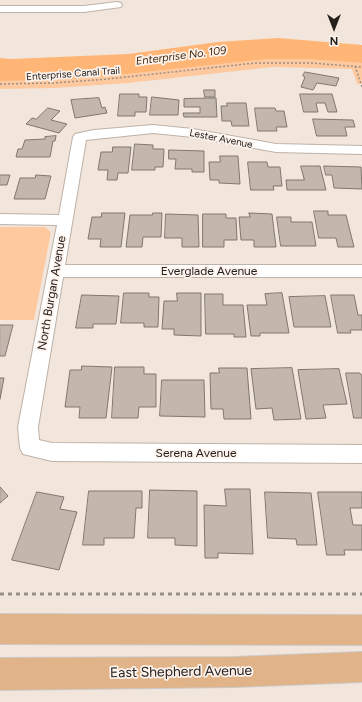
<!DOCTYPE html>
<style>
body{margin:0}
#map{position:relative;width:362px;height:702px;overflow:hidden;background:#f2e6dc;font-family:Figtree,sans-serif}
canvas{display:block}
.north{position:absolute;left:314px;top:8px;width:40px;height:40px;-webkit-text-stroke:3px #fdf3ec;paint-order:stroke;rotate:180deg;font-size:11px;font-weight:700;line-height:16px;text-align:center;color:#25201d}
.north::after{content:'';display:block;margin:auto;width:14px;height:18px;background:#25201d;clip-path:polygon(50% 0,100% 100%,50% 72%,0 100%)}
</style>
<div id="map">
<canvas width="362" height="702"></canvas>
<div class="north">N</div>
</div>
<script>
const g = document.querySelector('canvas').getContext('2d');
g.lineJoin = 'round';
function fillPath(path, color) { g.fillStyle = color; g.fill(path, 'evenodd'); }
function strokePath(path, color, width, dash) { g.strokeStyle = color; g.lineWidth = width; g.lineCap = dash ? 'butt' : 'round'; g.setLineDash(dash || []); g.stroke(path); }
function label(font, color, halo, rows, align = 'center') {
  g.font = font + ' Figtree,sans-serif'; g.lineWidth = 3.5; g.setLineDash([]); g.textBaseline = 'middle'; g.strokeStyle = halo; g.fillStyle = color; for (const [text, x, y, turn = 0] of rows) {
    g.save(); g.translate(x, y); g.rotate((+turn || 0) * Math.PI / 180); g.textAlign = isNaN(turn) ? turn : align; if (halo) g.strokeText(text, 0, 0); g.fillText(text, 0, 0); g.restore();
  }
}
fillPath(new Path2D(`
 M268,59H306L362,63V84H357L352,69L273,67L128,83L55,88L0,89V81L52,80L99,77Z
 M0,227H45L51,232L34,320H0Z`), '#fec99e');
fillPath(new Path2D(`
 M278,38L362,45V63L306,59H268L99,77L52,80L0,81V58L11,59L128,54L218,42Z`), '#ffb575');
const building = new Path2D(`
 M305,72L339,78L336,86L317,83L313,90L301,87L305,77L303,76Z
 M204,90H215V97H205Z
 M120,94H139V97H147L146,112H135V116H118Z
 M300,94H332L337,112H328L325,103H316L318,112H304Z
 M152,97L179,100L178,115H150Z
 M99,98L102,108L105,107L107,113L75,118L71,100Z
 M208,98H216L217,117H184L183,113H200V107H184V99Z
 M227,103H246L249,126H232L231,121H222L221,106H227Z
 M48,108L60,111L51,120L67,124L59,133L26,124L32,118L36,119Z
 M255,108H275L276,111H284L287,127H276L277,131H258Z
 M313,119L353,120L355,127H345L347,136H317Z
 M56,136L55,141H53L50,157H16L18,149H22L25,140L45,139V137Z
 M135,144L153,145V149H164L163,167H155V170H132Z
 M113,147H131L128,173H118L117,180H107L108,170H98L101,152H112Z
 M169,150L204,151V172H192V169H175L176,159H169Z
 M220,156H238L240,184L219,183V180H210L209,162H220Z
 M248,162H267L268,167H280L282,186H273L274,190H251Z
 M301,166H320L326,190H287L286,180H304Z
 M324,166L361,167L362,189L334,188L332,175H326Z
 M0,175H10L7,185H0Z
 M36,175L51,176L45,199H14L20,178H35Z
 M314,211H328V215H346L354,247H338L336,238H319Z
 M102,213H125L121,247H100L101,239H88L92,217H101Z
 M153,213H162L161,237H143L142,247H126L130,215H152Z
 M249,213L272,214L276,247H254V240H241L239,217H250Z
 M166,214L198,215L199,247H182V238H165Z
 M203,214H226V218H236L237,240H224V247H203Z
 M277,217H291V222H312L316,246H281Z
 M124,293H149V297H159L158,327H144V323H121Z
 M177,293H201V336L174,335V329H162L164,301H177Z
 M282,293L289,333H260V336H251L247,305H267L265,294Z
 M205,294H223V305H243L246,337H234V334H206Z
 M82,295L119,296L116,324H93V328H76Z
 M331,295H354L358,315H362V330H350L351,333H338Z
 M325,296L331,327H294L289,297Z
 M0,325H13L5,356H0Z
 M82,366L112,367L106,418H79L80,407H65L70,370H81Z
 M115,367H144V374H156V407H139L138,418H112Z
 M219,368H247L251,419H224L223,409H211L210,373H219Z
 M292,368L301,419L274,420L272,408L256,409L251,369Z
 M339,369L347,404L323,405L326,418L306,419L298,370Z
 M346,373H360L361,375H362V418H354Z
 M0,378H4L0,399Z
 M162,380H204L205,417L160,416Z
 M0,487L8,496L0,503Z
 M225,489H250L253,554L218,553V558H205L204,505L226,506Z
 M150,490L197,491V546L175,545V538H148Z
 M89,491H142V508H136L134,538H104V545H83Z
 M37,492L64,497L60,509L77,512L59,570L12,560Z
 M265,492L311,493L317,545H297L296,539L268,538Z
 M318,492H362V508H350L353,525H362V550H344L345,555H327Z`);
fillPath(building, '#c2b6ad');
strokePath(building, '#81766e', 1);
const minor = new Path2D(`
 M117,2L121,3L122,5L121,7L84,12H0V6H84Z
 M153,125L193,129L276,144L362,146V154L276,152L193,137L153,133L86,140L65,265H362V277H63L38,427L39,440L52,443L362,445V463L52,461L23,454L20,448L18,427L57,225L0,224V214L59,215L73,137L75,134L94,130Z`);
const major = new Path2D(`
 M0,614L362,615V645L0,644Z
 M362,652V682L234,687L0,690V658L234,657Z`);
strokePath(minor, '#beb2a9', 2);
strokePath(major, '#cbc9c9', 2);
strokePath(new Path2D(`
 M355,66L362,87
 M0,84L53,83L108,79L255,63H311L362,67`), '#999089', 1.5, [2, 2]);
strokePath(new Path2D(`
 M0,594H362`), '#999089', 3, [4, 4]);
fillPath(minor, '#fff');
fillPath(major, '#e0b388');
label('10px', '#25201d', '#fdf3ec', [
 ["Enterprise Canal Trail",73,74,-4],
 ["Lester Avenue",221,139,11]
]);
label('italic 11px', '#43260a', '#fdf3ec', [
 ["Enterprise No. 109",181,56,-7]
]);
label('12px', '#25201d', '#fdf3ec', [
 ["Everglade Avenue",209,271],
 ["North Burgan Avenue",52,293,-80],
 ["Serena Avenue",196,453]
]);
label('14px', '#25201d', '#fdf3ec', [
 ["East Shepherd Avenue",181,672,-1]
]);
</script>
